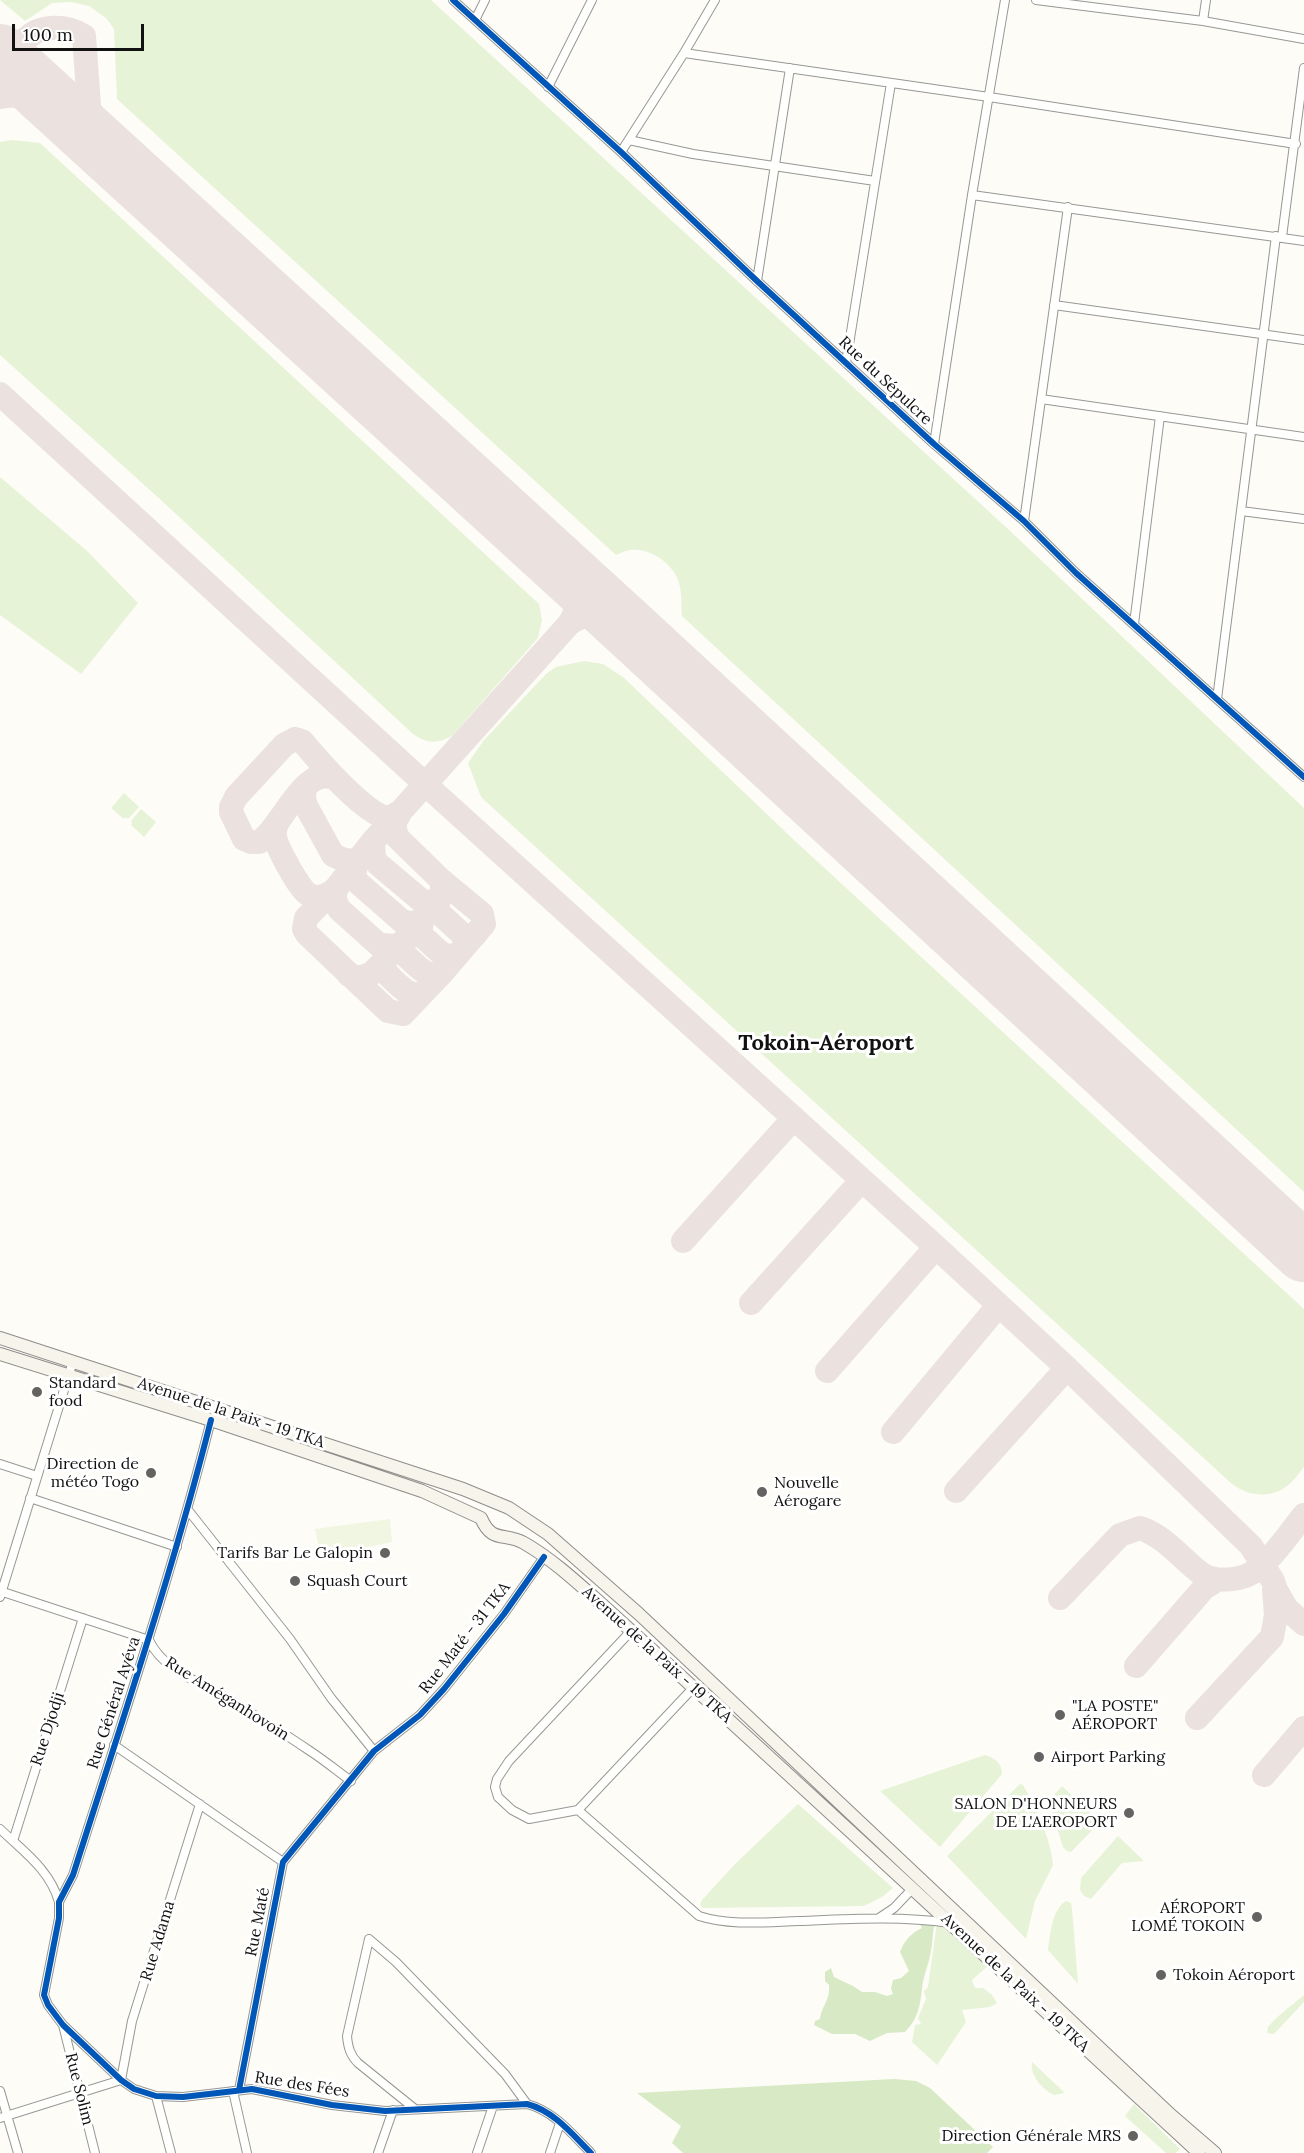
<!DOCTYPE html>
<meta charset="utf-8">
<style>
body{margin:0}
#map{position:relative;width:1304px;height:2153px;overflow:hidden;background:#fdfcf7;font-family:Lora,serif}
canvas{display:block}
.scale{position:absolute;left:12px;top:24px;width:132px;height:27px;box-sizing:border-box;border:3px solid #111;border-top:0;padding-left:8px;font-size:18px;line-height:21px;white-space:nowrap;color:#111;-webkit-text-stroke:4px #fff;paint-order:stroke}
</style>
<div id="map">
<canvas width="1304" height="2153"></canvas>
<div class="scale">100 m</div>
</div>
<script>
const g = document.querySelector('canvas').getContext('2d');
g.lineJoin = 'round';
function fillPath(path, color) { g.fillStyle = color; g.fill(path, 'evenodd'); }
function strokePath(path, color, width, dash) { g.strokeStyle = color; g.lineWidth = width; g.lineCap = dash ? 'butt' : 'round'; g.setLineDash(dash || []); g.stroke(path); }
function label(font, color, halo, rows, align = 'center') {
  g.font = font + ' Lora,serif'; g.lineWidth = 6; g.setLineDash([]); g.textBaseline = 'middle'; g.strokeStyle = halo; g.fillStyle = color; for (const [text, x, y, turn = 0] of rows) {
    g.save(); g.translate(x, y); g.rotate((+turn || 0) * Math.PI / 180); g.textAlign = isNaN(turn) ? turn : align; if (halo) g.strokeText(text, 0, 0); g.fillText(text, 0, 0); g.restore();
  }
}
fillPath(new Path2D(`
 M0,0H431L1008,529L1304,808V1192L682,616C681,606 682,596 680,587C677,566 651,547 630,550C625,551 620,553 616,555L117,99L114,29L106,18L89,6L71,2L52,3L25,21Z
 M12,140L40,143L539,604L542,620L538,638L453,735C439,744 426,744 413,734L162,501L0,355V142Z
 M0,477L87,551L138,603L81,674L0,615Z
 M584,661L603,664L623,677L794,840L1304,1309V1467C1299,1473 1294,1481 1287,1486C1271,1499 1248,1496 1232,1484L481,797L468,763L484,740L546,674L556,667Z
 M124,793L139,807L128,819L126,817L124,819L111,808Z
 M141,809L156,822L144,837L131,825L132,823L131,821Z
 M985,1755C995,1758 1002,1763 1002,1774L940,1847L880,1791Z
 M1020,1784L1023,1785C1036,1809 1051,1838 1053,1865L1035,1901L1026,1939L947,1856Z
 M1062,1786L1100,1822L1071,1852L1067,1851L1063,1847L1050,1805L1052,1797Z
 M798,1804L893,1888L882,1897L864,1906L702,1908L700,1904L702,1900L735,1864Z
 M1118,1836L1144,1861L1122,1863L1091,1899L1084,1896L1080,1890L1081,1878Z
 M1066,1901L1071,1903L1072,1909L1078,1984L1048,1950C1050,1935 1052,1909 1066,1901Z
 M937,1923H949L990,1964L972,1980L975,1988H983L992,1995L997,2003L990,2007L962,2010L966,2022L937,2065L912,2042L915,2025L921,2024L918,2018L926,1999L924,1991L928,1987Z
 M1304,1995V2002L1274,2034L1267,2033L1268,2027C1278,2015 1291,2006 1304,1995Z
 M1032,2062L1065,2093L1054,2095C1042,2089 1030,2076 1032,2062Z
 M1134,2104L1180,2149L1176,2153H1166L1125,2116Z`), '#e7f3d7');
fillPath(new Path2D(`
 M919,1922L935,1923C932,1933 933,1942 931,1951C929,1964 923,1976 922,1989C920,2006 918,2019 905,2032L887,2033L870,2041L855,2034H832L814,2025L815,2021L820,2019C822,2004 830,2002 829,1985L825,1981V1972L831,1968L834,1977L853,1986L862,1992H875L887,1996L893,1994L891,1989L893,1980L901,1978L909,1971L900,1952C904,1941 911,1933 922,1928Z
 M894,2079L916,2081L930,2088L993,2147L987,2153H683L672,2143L681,2126L637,2093Z`), '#d8eac5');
fillPath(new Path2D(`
 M390,1519L392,1542L321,1557L315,1529Z`), '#f0f6e1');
strokePath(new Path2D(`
 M14,67C16,59 18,50 22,44C36,23 66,25 84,36L90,119L101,143L117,161
 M0,97C21,93 37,97 56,105
 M0,394L425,784L936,1247L1067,1368L1251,1546L1273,1581L1276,1590L1287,1609L1304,1624
 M571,576C580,592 579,609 569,624C587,611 604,612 623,623
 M336,779C304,762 282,828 259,842H251L244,839L231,812V807L236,797L284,745L295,739L302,741C317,759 367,817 389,818L401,811L394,824L397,837L404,844L441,880L482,914L484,924L442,973L403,1014L388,1011L307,934L304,929L306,918L337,887L373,841L401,811L569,624
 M305,787L304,799L306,806L333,855L344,860L357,861L354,875L356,881L403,922L410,923L422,921
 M278,822C276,826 274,831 275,836C276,846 299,889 308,894C315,899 323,897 330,893
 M373,841L374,858L378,864L422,901L438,902V912
 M337,887L334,898L339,909L379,945L399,946
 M430,911L438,912L463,935H475
 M422,921L420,934L444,956L456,955
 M403,942L404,954C416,964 426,980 442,973
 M383,962L385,972C396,982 406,996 421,995
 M349,975L359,978L371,974L399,946L438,902L443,892L441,880
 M683,1241L794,1118
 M751,1303L862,1180
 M827,1371L936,1247
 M893,1432L998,1306
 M956,1491L1067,1368
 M1060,1598L1120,1535L1140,1528C1164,1536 1179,1556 1199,1572C1214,1584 1245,1581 1259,1568C1276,1554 1290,1532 1304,1515
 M1136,1666L1204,1588L1217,1580
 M1197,1718L1272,1637L1276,1615L1274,1589
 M1264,1775L1304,1728`), '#ebe1df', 24);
strokePath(new Path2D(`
 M0,54L623,623L1304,1252`), '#ebe1df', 60);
const street = new Path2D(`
 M453,0L621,152L757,281L934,444L1024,521L1076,573L1304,777
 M1036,0L1203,21L1304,39
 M475,20L485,0
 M1203,21L1206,0
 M684,53L989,97L1296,144
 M548,87L592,0
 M629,140L693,154L875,181
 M621,152L684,53L715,0
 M972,195L1304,241
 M1282,237L1304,68
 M757,281L790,68
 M1054,305L1304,340
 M846,363L891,83
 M1041,399L1304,437
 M934,444L972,195L1005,0
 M1241,511L1304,519
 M1024,521L1068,207
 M1134,624L1160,416
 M1217,699L1276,236
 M211,1420C172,1574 121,1724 73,1875L59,1902V1918L44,1995L48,2005L63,2025L121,2080L134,2089L156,2096L183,2097L252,2089L332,2105L385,2111L527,2104C554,2111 572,2134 591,2153
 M0,1464L37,1476
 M30,1498L177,1547
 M188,1510L290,1639L331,1698L374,1751
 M0,1591L149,1640C162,1669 199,1682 225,1697C253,1714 282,1732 310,1751C324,1760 337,1771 351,1781
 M0,1597L73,1361
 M631,1631L509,1761L497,1779L495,1787L498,1797L512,1810L529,1819L578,1810L694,1687
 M114,1745L283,1862
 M578,1810L699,1916C730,1926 766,1922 799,1921C850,1919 900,1916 950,1923
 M0,1829C24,1852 50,1870 59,1902
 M13,1841L83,1618
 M879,1918L894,1908L913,1888
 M63,2025L95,2153
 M121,2080L132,2021L200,1804
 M239,2090L283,1862L374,1751L420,1715L444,1689L504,1614L544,1557
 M0,2091L18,2153
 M233,2091L247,2153
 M156,2096L171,2153
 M415,2109L358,2063C350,2055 348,2047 347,2036L369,1939L396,1962L505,2074L527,2104
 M0,2118L121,2080
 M378,2153L393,2110
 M477,2153L493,2106
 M550,2153L560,2123`);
const secondary = new Path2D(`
 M0,1338L463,1489L509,1508L548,1534L639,1614L1171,2115L1215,2153
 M0,1354L211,1420L422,1491L481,1518C492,1544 505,1532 524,1543C554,1560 581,1586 607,1609C806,1789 1002,1972 1199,2153`);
strokePath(street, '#979795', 10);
strokePath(secondary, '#8e8d8b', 14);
strokePath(street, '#fffffe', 8);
strokePath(secondary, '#f6f4eb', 12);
strokePath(new Path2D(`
 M453,0L621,152L757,281L934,444L1024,521L1076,573L1304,777
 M211,1420C172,1574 121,1724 73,1875L59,1902V1918L44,1995L48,2005L63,2025L121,2080L134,2089L156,2096L183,2097L252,2089L332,2105L385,2111L527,2104C554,2111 572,2134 591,2153
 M239,2090L283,1862L374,1751L420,1715L444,1689L504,1614L544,1557`), '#0057b8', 6);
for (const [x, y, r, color] of [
 [37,1392,6,"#646362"],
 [151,1473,6,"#646362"],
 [762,1492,6,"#646362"],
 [385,1553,6,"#646362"],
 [295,1581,6,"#646362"],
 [1060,1715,6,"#646362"],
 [1039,1757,6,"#646362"],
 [1129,1813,6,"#646362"],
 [1257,1917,6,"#646362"],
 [1161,1975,6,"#646362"],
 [1133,2136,6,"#646362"]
]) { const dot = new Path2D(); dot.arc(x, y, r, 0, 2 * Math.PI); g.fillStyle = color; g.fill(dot); strokePath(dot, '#fff', 2); }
label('16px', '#111', '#fff', [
 ["Rue du Sépulcre",885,381,43],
 ["Avenue de la Paix - 19 TKA",231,1413,18],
 ["Rue Maté - 31 TKA",465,1638,-52],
 ["Avenue de la Paix - 19 TKA",657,1655,42],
 ["Rue Améganhovoin",227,1699,32],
 ["Rue Général Ayéva",114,1703,-72],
 ["Rue Djodji",48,1729,-72],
 ["Rue Maté",258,1922,-79],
 ["Rue Adama",158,1941,-73],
 ["Avenue de la Paix - 19 TKA",1015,1983,43],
 ["Rue des Fées",302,2085,9],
 ["Rue Solim",79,2089,76]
]);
label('16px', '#111', '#fff', [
 ["Standard",49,1383],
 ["food",49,1401],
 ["Direction de",139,1464,"right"],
 ["météo Togo",139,1482,"right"],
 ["Nouvelle",774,1483],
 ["Aérogare",774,1501],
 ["Tarifs Bar Le Galopin",373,1553,"right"],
 ["Squash Court",307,1581],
 ["\"LA POSTE\"",1072,1706],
 ["AÉROPORT",1072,1724],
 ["Airport Parking",1051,1757],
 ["SALON D'HONNEURS",1117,1804,"right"],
 ["DE L'AEROPORT",1117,1822,"right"],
 ["AÉROPORT",1245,1908,"right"],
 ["LOMÉ TOKOIN",1245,1926,"right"],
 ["Tokoin Aéroport",1173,1975],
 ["Direction Générale MRS",1121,2136,"right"]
], 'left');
label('bold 22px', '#111', '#fff', [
 ["Tokoin-Aéroport",826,1044]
]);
</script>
